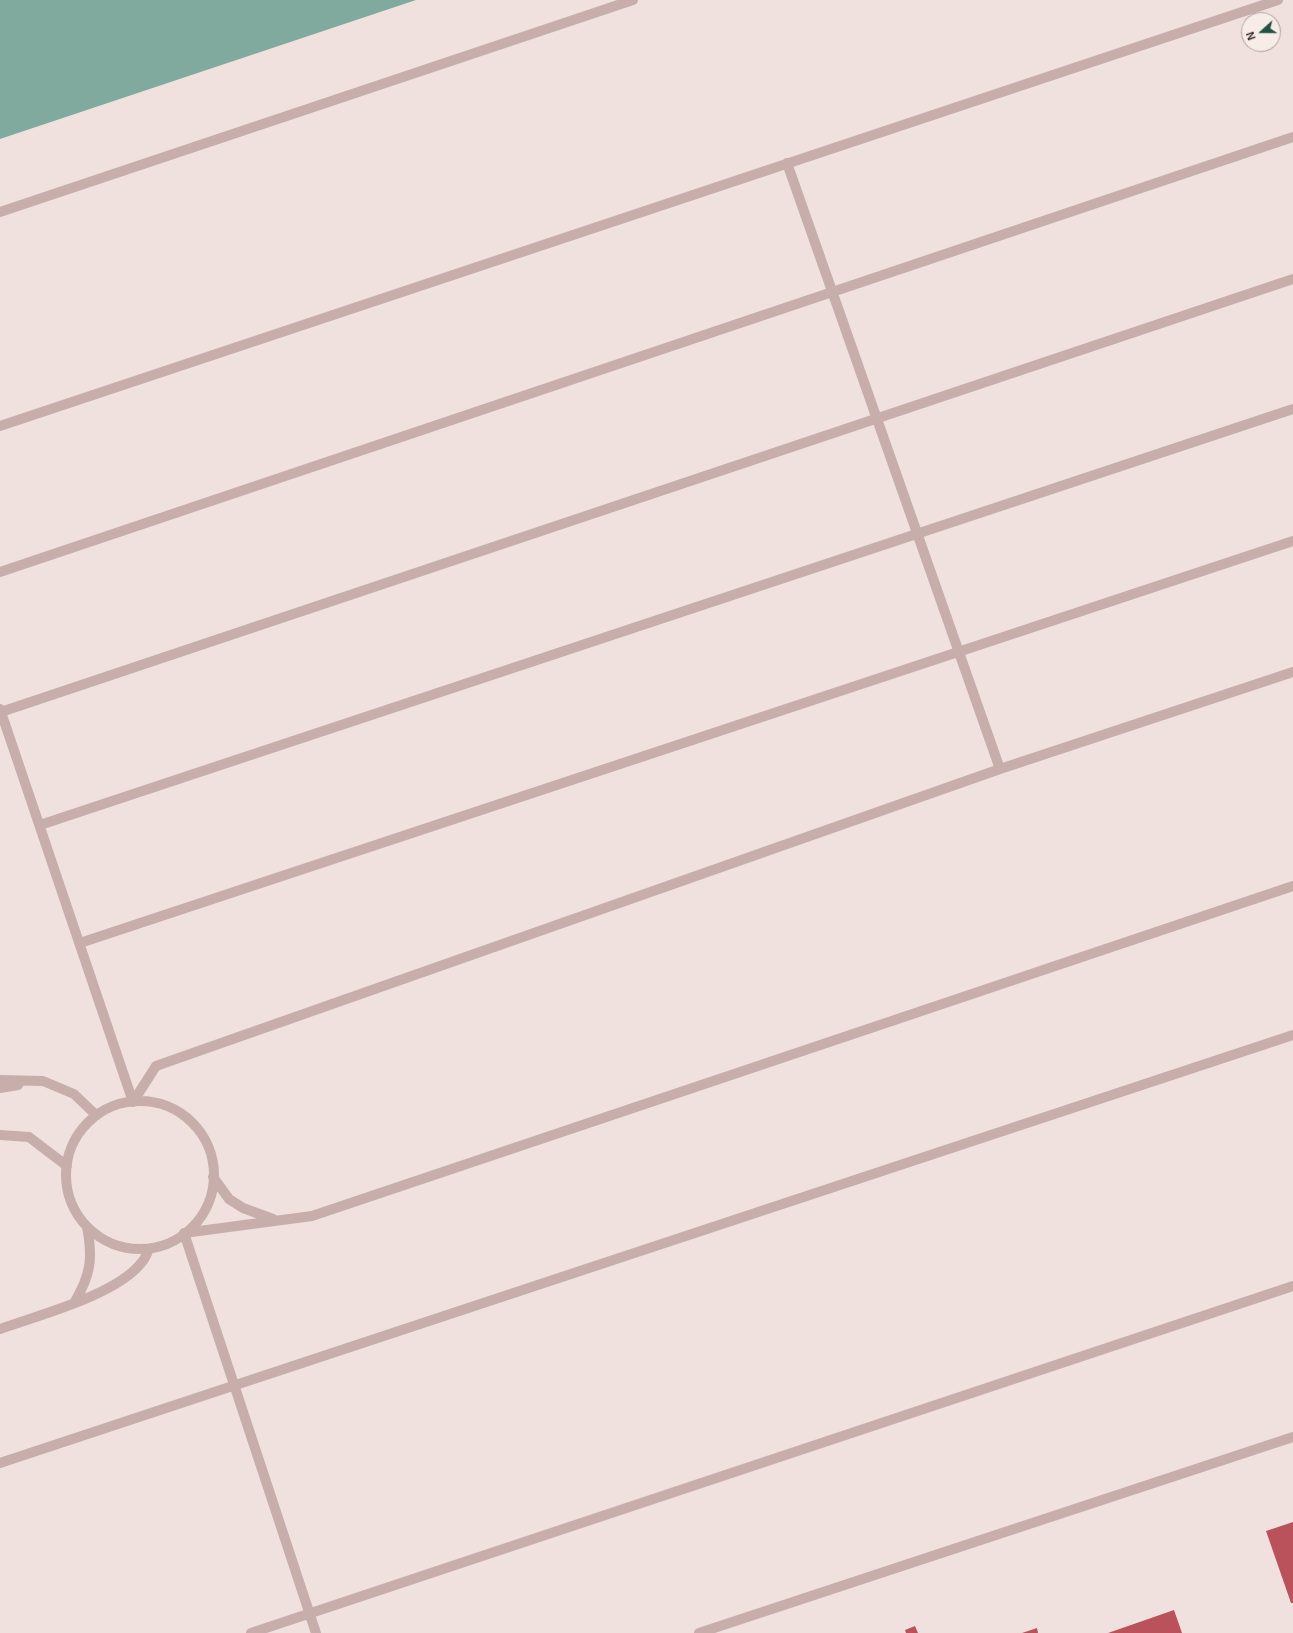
<!DOCTYPE html>
<style>
body{margin:0}
#map{position:relative;width:1293px;height:1633px;overflow:hidden;background:#f0e1de;font-family:Arial,sans-serif}
canvas{display:block}
.north{position:absolute;left:1241px;top:12px;width:40px;height:40px;box-sizing:border-box;background:#f8ece9;border:1px solid #aa9e9d;border-radius:50%;rotate:249deg;font-size:11px;font-weight:700;line-height:16px;text-align:center;color:#35292a}
.north::after{content:'';display:block;margin:auto;width:14px;height:18px;background:#235245;clip-path:polygon(50% 0,100% 100%,50% 72%,0 100%)}
</style>
<div id="map">
<canvas width="1293" height="1633"></canvas>
<div class="north">N</div>
</div>
<script>
const g = document.querySelector('canvas').getContext('2d');
g.lineJoin = 'round';
function fillPath(path, color) { g.fillStyle = color; g.fill(path, 'evenodd'); }
function strokePath(path, color, width, dash) { g.strokeStyle = color; g.lineWidth = width; g.lineCap = dash ? 'butt' : 'round'; g.setLineDash(dash || []); g.stroke(path); }
fillPath(new Path2D(`
 M0,0H416L0,139Z`), '#7faa9d');
fillPath(new Path2D(`
 M1293,1522V1603H1291L1266,1531Z
 M1174,1610L1182,1633H1108Z
 M915,1626L918,1633H906L905,1630Z
 M1037,1628L1038,1633H1022Z`), '#ba525c');
strokePath(new Path2D(`
 M787,163L1000,769
 M0,212L633,0
 M0,426L1278,0
 M0,572L1293,137
 M0,709L133,1102
 M1,712L1293,279
 M40,825L1293,409
 M80,943L1293,541
 M0,1080L43,1081L74,1094L96,1115
 M0,1088L18,1085
 M66 1175a74 74 0 1 1 148 0a74 74 0 1 1-148 0Z
 M133,1102L156,1066L1000,769L1293,672
 M0,1135L29,1137L67,1166
 M213,1177L229,1199L243,1208L273,1219
 M74,1303C91,1275 93,1258 87,1227
 M0,1329C39,1315 117,1295 142,1262C145,1259 147,1253 149,1249
 M0,1463L1293,1035
 M251,1633L1293,1286
 M316,1633L184,1233L312,1216L1293,886
 M699,1633L1293,1437`), '#c7aeab', 10);
</script>
